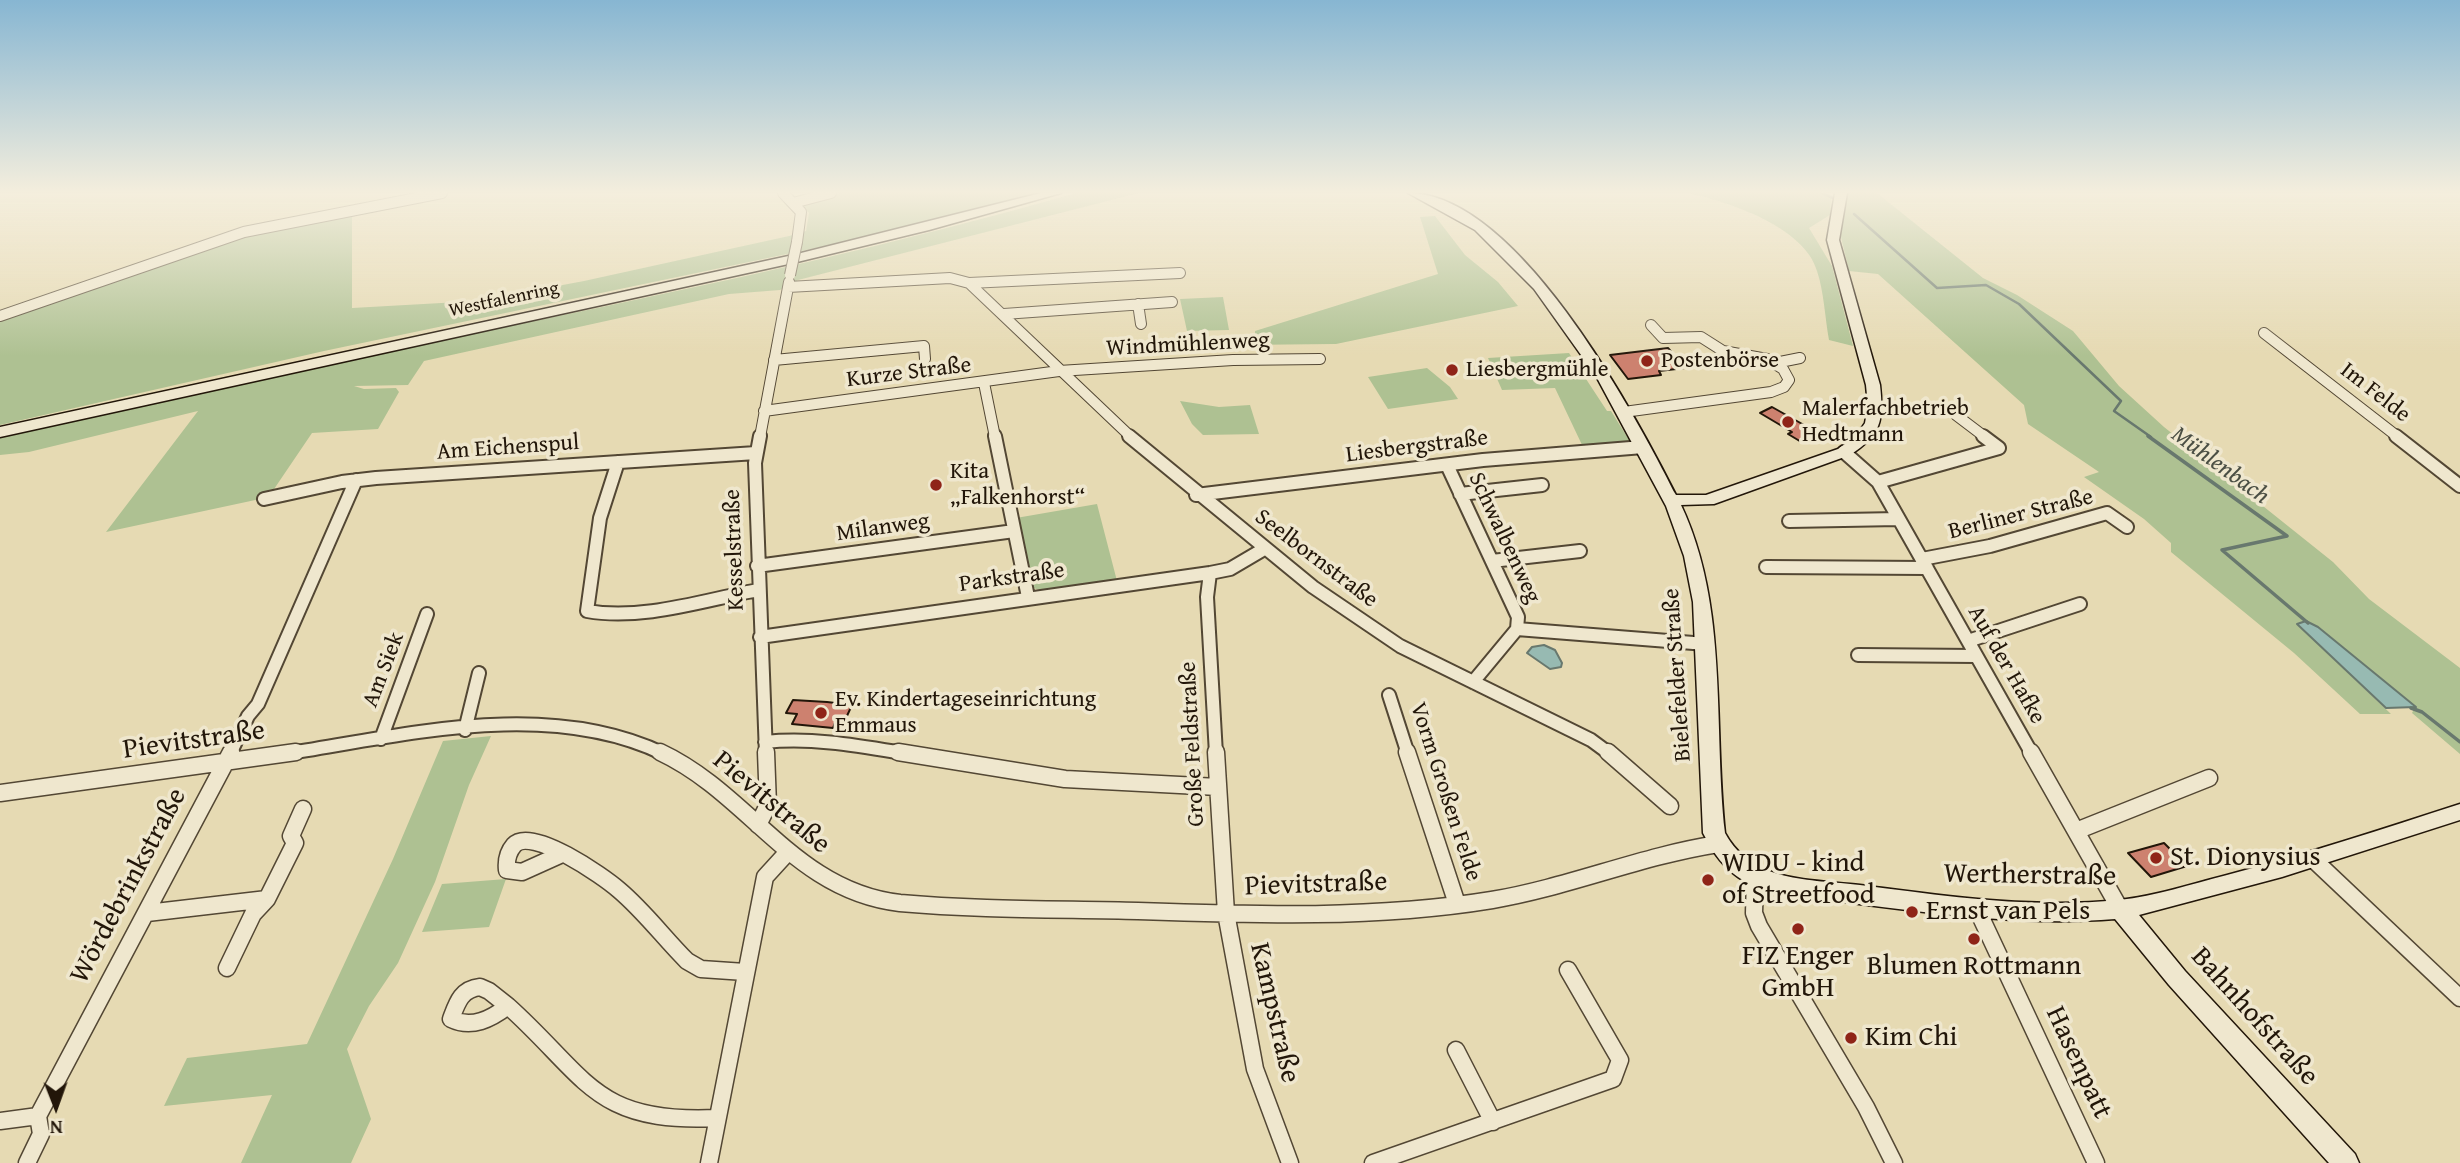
<!DOCTYPE html>
<meta charset="utf-8">
<style>
body{margin:0}
#map{position:relative;width:2460px;height:1163px;overflow:hidden;background:#e6dab3;font-family:"Gentium Book Plus",serif}
canvas{display:block}
.north{position:absolute;left:21px;top:1072px;width:70px;height:70px;-webkit-text-stroke:5px #efe7ce;paint-order:stroke;rotate:179deg;font-size:19px;font-weight:700;line-height:28px;text-align:center;color:#221609}
.north::after{content:'';display:block;margin:auto;width:24px;height:32px;background:#221609;clip-path:polygon(50% 0,100% 100%,50% 72%,0 100%)}
</style>
<div id="map">
<canvas width="2460" height="1163"></canvas>
<div class="north">N</div>
</div>
<script>
const g = document.querySelector('canvas').getContext('2d');
g.lineJoin = 'round';
function fillPath(path, color) { g.fillStyle = color; g.fill(path, 'evenodd'); }
function strokePath(path, color, width, dash) { g.strokeStyle = color; g.lineWidth = width; g.lineCap = dash ? 'butt' : 'round'; g.setLineDash(dash || []); g.stroke(path); }
function label(font, color, halo, rows, align = 'center') {
  g.font = font + ' "Gentium Book Plus",serif'; g.lineWidth = 7; g.setLineDash([]); g.textBaseline = 'middle'; g.strokeStyle = halo; g.fillStyle = color; for (const [text, x, y, turn = 0] of rows) {
    g.save(); g.translate(x, y); g.rotate((+turn || 0) * Math.PI / 180); g.textAlign = isNaN(turn) ? turn : align; if (halo) g.strokeText(text, 0, 0); g.fillText(text, 0, 0); g.restore();
  }
}
fillPath(new Path2D(`
 M840,193H1038L873,236L324,351L0,425V314L240,231L352,211V308L477,301L584,281L789,236L806,231L809,213L802,205L803,202Z
 M1076,193H1139L798,280L780,290L729,294L424,361L408,385L354,386L364,389L396,388L399,392L378,429L312,433L270,495L260,499L106,532L198,411L29,452L0,455V438C357,348 722,295 1076,193Z
 M1687,193H1821L1831,198L1830,215L1809,228L1832,266L1853,346L1829,340C1825,318 1824,292 1817,271C1805,227 1727,201 1687,193Z
 M1848,193H1877L1983,278L2017,295L2073,331L2119,386L2164,427L2333,562L2369,599L2460,668V754L2412,713L2415,707L2318,627L2298,625L2391,714H2360L2294,653L2171,552V543L2144,519L2084,477L2099,472L2028,424L2024,405L1878,274L1849,271L1840,233Z
 M1435,216L1465,255L1498,282L1518,306L1336,344L1238,345L1235,340L1255,335V331L1438,274L1420,217Z
 M1223,297L1229,330L1187,331L1180,299Z
 M1569,353L1607,411H1611L1631,443L1583,447L1555,388L1502,390L1488,358Z
 M1427,368L1450,387L1458,399L1388,409L1368,377Z
 M1180,401L1219,407L1250,405L1259,434L1203,435L1192,424Z
 M1097,504L1117,581L1043,591L1030,587L1016,518Z
 M491,736L469,785L435,882L398,963L369,1006L347,1049L371,1119L351,1163H241L272,1095L164,1106L187,1058L307,1044L393,859L443,741Z
 M506,879L489,927L422,932L442,884Z`), '#aec192');
const water = new Path2D(`
 M2306,621L2318,627L2416,707L2386,708L2297,624Z
 M1544,645L1555,650L1562,663L1561,667L1550,669L1527,653L1532,647Z`);
fillPath(water, '#97bab2');
strokePath(water, '#68786e', 2);
strokePath(new Path2D(`
 M1822,193L1833,198
 M1854,214L1937,288L1986,285L2019,304L2121,401L2114,411L2151,437`), '#68786e', 2.5);
strokePath(new Path2D(`
 M2148,436L2287,536L2222,550L2308,623
 M2411,708L2422,712L2460,742`), '#68786e', 3.5);
const building = new Path2D(`
 M1668,348L1685,368L1659,371L1661,375L1628,379L1610,355Z
 M1772,407L1820,434L1803,443L1788,434L1792,432L1760,413Z
 M793,700L827,702L852,705L846,718L837,717L833,728L792,724L797,714L786,713Z
 M2164,843L2187,866L2151,877L2128,853Z`);
fillPath(building, '#cd816f');
strokePath(building, '#221609', 2);
const streetFar2 = new Path2D(`
 M783,193L801,212L797,242
 M793,203L831,193
 M969,283L1180,273
 M788,287L950,278L969,283L1131,437
 M1138,304L1141,324
 M1004,314L1172,302
 M0,316L244,232L442,193
 M2264,333L2398,437
 M774,360L924,346L925,359
 M1775,363L1800,358
 M984,383L995,437
 M764,411L1059,371L1233,360L1320,359
 M1624,412L1771,392L1784,387L1789,380L1783,369L1767,359L1723,351L1701,337L1663,338L1651,325
 M1956,415L1985,437
 M760,437L789,282`);
const streetFar1 = new Path2D(`
 M760,436L755,463L766,754
 M995,436L1028,597
 M1129,436L1313,587L1400,646L1591,740L1610,754
 M2396,436L2460,486
 M1844,452L1878,482L2032,754
 M618,462L600,518L587,611C642,621 704,600 758,590
 M1447,465L1518,617L1517,629
 M1878,482L1999,448L1983,436
 M1460,494L1542,485
 M1196,495L1483,460L1643,447
 M264,499L342,482L376,478L756,453
 M1789,521L1898,519
 M1922,559L1990,546L2107,513L2127,527
 M1492,561L1580,551
 M757,566L1014,531
 M1766,567L1927,568
 M1210,573L1207,597L1216,754
 M760,637L1210,573L1230,569L1264,549
 M1968,641L2080,604
 M1858,655L1976,656
 M1473,682L1517,629L1706,644
 M1389,695L1408,754
 M465,730L479,673
 M381,739L427,614
 M765,742C814,737 860,746 909,754
 M230,754L248,716L258,704L356,480
 M284,754C406,735 547,698 664,754`);
const street = new Path2D(`
 M660,752C750,794 794,891 900,903C979,910 1059,909 1138,911C1256,915 1376,919 1492,900C1569,887 1641,856 1718,844
 M898,752L1065,779L1218,787
 M1216,752L1226,913L1255,1069L1290,1163
 M1407,752L1457,904
 M1608,752L1670,806
 M2031,752L2120,909
 M0,793L296,752
 M758,825L768,805L766,752
 M2076,831L2209,778
 M562,854L522,872L507,870C506,861 508,852 514,845C531,826 603,876 619,890C644,911 664,938 687,961L701,969L745,972
 M2314,860L2460,998
 M1755,877L1754,913L1759,926L1866,1107L1894,1163
 M1977,909L2096,1163
 M147,913L267,899
 M227,968L253,914L267,899L295,843L291,836L303,809
 M480,987L489,991L508,1006C491,1019 472,1029 451,1019C457,1003 461,989 480,987Z
 M508,1006C588,1078 594,1124 717,1118
 M1456,1050L1493,1122
 M38,1116L231,752
 M0,1121L38,1116
 M27,1163L41,1134L38,1116
 M709,1163L765,877L786,854
 M1373,1163L1613,1079L1620,1060L1568,970`);
const secondary = new Path2D(`
 M1041,193H1061L929,230L793,263L0,437V427L793,255Z
 M1408,193C1516,193 1633,410 1676,495H1706L1838,449L1856,436L1865,423L1868,406L1866,385L1827,240L1835,193H1847L1839,240L1880,385C1884,421 1881,435 1850,455L1714,504L1681,505C1729,607 1713,724 1725,833C1752,883 1810,879 1860,885C1946,896 2032,909 2119,900C2156,896 2191,884 2227,875C2306,854 2383,829 2460,804V820L2282,877L2139,915L2185,971L2355,1154L2359,1163H2329L2169,985L2115,919C2029,926 1944,915 1859,904C1821,899 1779,900 1744,881C1724,869 1714,854 1703,833L1693,602L1684,556L1666,506L1596,376L1534,289L1475,230Z`);
strokePath(streetFar2, '#534734', 12);
strokePath(streetFar1, '#534734', 16);
strokePath(street, '#534734', 19);
strokePath(secondary, '#221609', 3);
strokePath(streetFar2, '#efe7ce', 10);
strokePath(streetFar1, '#efe7ce', 12);
strokePath(street, '#efe7ce', 16);
fillPath(secondary, '#efe7ce');
const streetBridge = new Path2D(`
 M790,275L797,242`);
strokePath(streetBridge, '#534734', 12, []);
strokePath(streetBridge, '#efe7ce', 10);
const sky = g.createLinearGradient(0, 0, 0, 356);
sky.addColorStop(0, '#87b6d2');
sky.addColorStop(0.54, '#f4eedd');
sky.addColorStop(1, '#f4eedd00');
g.fillStyle = sky;
g.fillRect(0, 0, 2460, 356);
for (const [x, y, r, color] of [
 [1647,361,7,"#8f2418"],
 [1452,370,7,"#8f2418"],
 [1788,422,7,"#8f2418"],
 [936,485,7,"#8f2418"],
 [821,713,7,"#8f2418"],
 [2156,858,7,"#8f2418"],
 [1708,880,7,"#8f2418"],
 [1912,912,7,"#8f2418"],
 [1798,929,7,"#8f2418"],
 [1974,939,7,"#8f2418"],
 [1851,1038,7,"#8f2418"]
]) { const dot = new Path2D(); dot.arc(x, y, r, 0, 2 * Math.PI); g.fillStyle = color; g.fill(dot); strokePath(dot, '#efe7ce', 2.5); }
label('19px', '#221609', '#efe7ce', [
 ["Westfalenring",504,300,-12]
]);
label('23px', '#221609', '#efe7ce', [
 ["Windmühlenweg",1188,345,-3],
 ["Kurze Straße",909,373,-7],
 ["Im Felde",2375,393,38],
 ["Liesbergstraße",1417,447,-7],
 ["Am Eichenspul",508,448,-4],
 ["Berliner Straße",2021,515,-14],
 ["Milanweg",883,528,-8],
 ["Schwalbenweg",1504,538,65],
 ["Kesselstraße",735,550,-92],
 ["Seelbornstraße",1316,559,37],
 ["Parkstraße",1012,578,-8],
 ["Auf der Hafke",2006,665,60],
 ["Am Siek",384,670,-69],
 ["Bielefelder Straße",1678,675,-94],
 ["Große Feldstraße",1193,744,-93],
 ["Vorm Großen Felde",1445,792,72]
]);
label('23px', '#221609', '#efe7ce', [
 ["Postenbörse",1661,361],
 ["Liesbergmühle",1466,370],
 ["Malerfachbetrieb",1802,409],
 ["Hedtmann",1802,435],
 ["Kita",950,472],
 ["„Falkenhorst“",950,498],
 ["Ev. Kindertageseinrichtung",835,700],
 ["Emmaus",835,726]
], 'left');
label('italic 24px', '#4b4f44', '#efe7ce', [
 ["Mühlenbach",2220,466,36]
]);
label('28px', '#221609', '#efe7ce', [
 ["Pievitstraße",194,741,-8],
 ["Pievitstraße",771,803,40],
 ["Wertherstraße",2030,876,1],
 ["Pievitstraße",1316,885,-2],
 ["Wördebrinkstraße",129,886,-62],
 ["Kampstraße",1274,1013,77],
 ["Bahnhofstraße",2254,1017,48],
 ["Hasenpatt",2078,1063,65]
]);
label('28px', '#221609', '#efe7ce', [
 ["St. Dionysius",2170,858],
 ["WIDU - kind",1722,864],
 ["of Streetfood",1722,896],
 ["Ernst van Pels",1926,912],
 ["FIZ Enger",1798,957,"center"],
 ["GmbH",1798,989,"center"],
 ["Blumen Rottmann",1974,967,"center"],
 ["Kim Chi",1865,1038]
], 'left');
</script>
